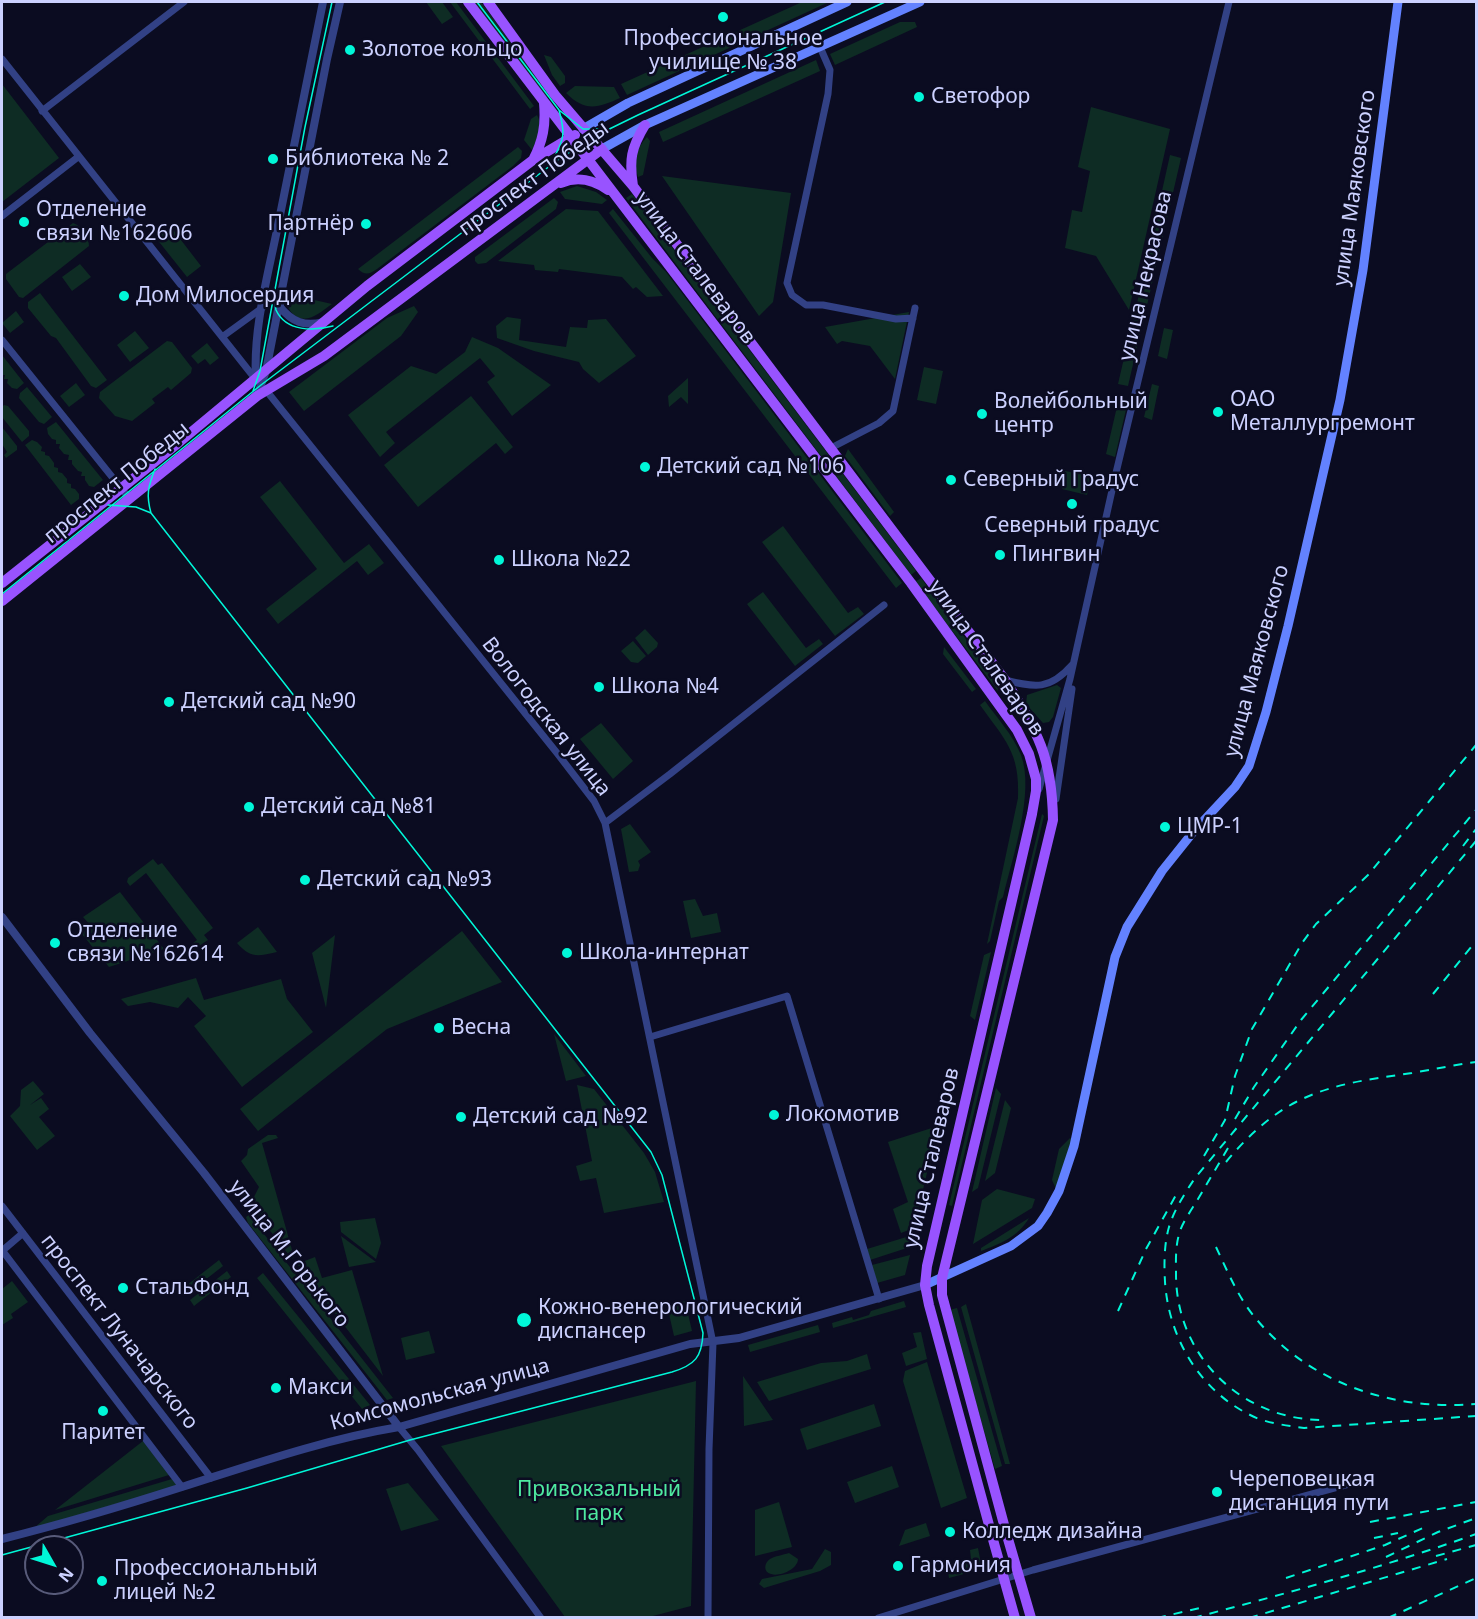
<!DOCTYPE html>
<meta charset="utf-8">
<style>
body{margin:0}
#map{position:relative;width:1478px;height:1619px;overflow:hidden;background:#0b0c21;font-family:"Noto Sans",sans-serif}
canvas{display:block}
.frame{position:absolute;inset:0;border:3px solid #ccd1ff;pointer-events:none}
.north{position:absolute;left:24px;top:1535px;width:60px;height:60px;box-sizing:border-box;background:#0b0c21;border:2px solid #585b7a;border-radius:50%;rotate:129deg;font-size:16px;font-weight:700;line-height:24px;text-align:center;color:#ccd1ff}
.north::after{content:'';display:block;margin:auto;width:21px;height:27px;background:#00f7d8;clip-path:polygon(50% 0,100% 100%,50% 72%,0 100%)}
</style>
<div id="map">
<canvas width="1478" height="1619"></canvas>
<div class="frame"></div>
<div class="north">N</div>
</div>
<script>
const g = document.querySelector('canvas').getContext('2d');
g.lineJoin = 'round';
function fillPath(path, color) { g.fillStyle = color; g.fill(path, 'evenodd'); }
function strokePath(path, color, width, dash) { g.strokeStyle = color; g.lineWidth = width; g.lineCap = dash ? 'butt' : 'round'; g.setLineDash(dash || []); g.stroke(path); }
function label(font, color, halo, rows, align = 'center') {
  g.font = font + ' "Noto Sans",sans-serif'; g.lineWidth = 5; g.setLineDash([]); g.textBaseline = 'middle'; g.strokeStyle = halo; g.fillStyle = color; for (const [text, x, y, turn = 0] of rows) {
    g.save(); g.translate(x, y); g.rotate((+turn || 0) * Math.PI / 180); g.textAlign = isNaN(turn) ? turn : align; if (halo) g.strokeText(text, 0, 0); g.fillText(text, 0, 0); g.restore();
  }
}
fillPath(new Path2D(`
 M426,2H442L453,17L442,24Z
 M450,2H456L534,106L530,109Z
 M474,2H481L551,95L546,98Z
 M802,2H829L627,95L621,84Z
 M900,22H915L917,27L835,65L830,54Z
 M544,55L551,57L565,76V83L560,86L552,75Z
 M816,60L820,71L663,142L659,132Z
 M2,84L59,158L2,202Z
 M575,86L614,87L620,98C598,108 585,112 566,93Z
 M1091,107L1170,129L1129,310L1096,256L1065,248L1072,210L1082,212L1090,171L1078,167Z
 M537,115C544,128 538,137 532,150L524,140L531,119Z
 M647,137L650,141L643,175L638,177C633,163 636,148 647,137Z
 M518,147L522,151L521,158L513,166L377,269C370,274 365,276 358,269Z
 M1170,155L1181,158L1145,314L1135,312Z
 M662,176L791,193L773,302L759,316Z
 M577,186L596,192L607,200L602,204L565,199L560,192Z
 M632,194L916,571L911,575L626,198Z
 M554,198L558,202L556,209L486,263L478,264L475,261V257Z
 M566,209L598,211L663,296L647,297L636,287L633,289L622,277L559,269L558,272L535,270L534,265L498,261Z
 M613,209L652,258L666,272L902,583L896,588L609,213Z
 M73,223C82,226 89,236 89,246L23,298L19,297L6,279V274Z
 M171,227L201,266L187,277L156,238Z
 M80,264L91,277L72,291L62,277Z
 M40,293L107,380L96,388L91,386L56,338L51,336L28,308V302Z
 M288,294L332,304C320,312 306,327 292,313C287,308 287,302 288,294Z
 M414,306L418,312L401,336L304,411L289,392L387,318Z
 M16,311L24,322L10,333L2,323Z
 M909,312L895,379L870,346L842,341L837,344L825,327Z
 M507,317L521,319L519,340L566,347L570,327L587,328L588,320L606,319L636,356L599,383L583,369L579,362L534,351L497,338L496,326Z
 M1133,319L1143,321L1128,386L1118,384Z
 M1164,328L1173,330L1167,359L1158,356Z
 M135,331L149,348L130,362L117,345Z
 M472,337L498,348L551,385L512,416L487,382L495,376L480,358L386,432L395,443L380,457L348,415L411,366L436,374L465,352Z
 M167,341L172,342L192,368L191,373L171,390L168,387L152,399L155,403L132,421L115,416L99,398L100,392Z
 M207,343L219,358L210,365L205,359L198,364L191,356Z
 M2,355L24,383L17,389L12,388L7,383L8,379H4L5,375H2Z
 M924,367L943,371L936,404L917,400Z
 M688,378V404L681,397L669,407L668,396Z
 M76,383L85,395L69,407L60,396Z
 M1152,384L1159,386L1152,420L1144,417Z
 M27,387L52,417L44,424L39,422L19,398L20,393Z
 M471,396L513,447L505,454L496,443L418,507L384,465Z
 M1119,398L1128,401L1115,457L1106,454Z
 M4,405L8,406L29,431V436L22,442L2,417V407Z
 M56,422L103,480L94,487L89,486L85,480V476H81L82,472L78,471L72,464V460H68L69,455L64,454L59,448L60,444H56V440L52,439L48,434L47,428Z
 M2,427L17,446V450L6,458L4,455L7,452L2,444Z
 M32,440L37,442L42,447L41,451L45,452V455L49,456L54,463V467L58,468V472L62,473L67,479V483L71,484V488L75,489L79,494V499L71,505L25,445Z
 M848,449L894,512L890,516L845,456Z
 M1065,471L1091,476L1087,495L1062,489Z
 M280,481L344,563L369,544L384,563L368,575L357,561L278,624L266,609L317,569L260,497Z
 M783,526L848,613L858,607L864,614L835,636L762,542Z
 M921,578L1001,687L998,691L915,582Z
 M763,592L806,648L819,639L823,644L795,666L747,604Z
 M645,629L658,643L657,647L648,655L635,638Z
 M633,641L646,656L638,663L631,662L621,651Z
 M944,647L976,689L972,692L943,654Z
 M1057,685L1061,688L1053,717L1049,722L1043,723L1026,704L1027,695Z
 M985,701C997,718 1013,735 1021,755C1035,792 1012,859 1003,897L999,901L990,941L987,944L1018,798C1020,752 1005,740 980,705Z
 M601,723L633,761L613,779L580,739Z
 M1042,814L1044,816L952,1206L949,1205Z
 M630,824L651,852L638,861L640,865L638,871L629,872L621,829Z
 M153,859L158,865L162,863L213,928L204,935L208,940L196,948L185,949L197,940L146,873L130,886L127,882L128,878Z
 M120,892L164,949L109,967L81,933L91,926L83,917Z
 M695,899L703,916L717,913L721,932L691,938L683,901Z
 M258,927L277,952C258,956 251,959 237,943Z
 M462,931L502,982L387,1029L258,1131L240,1109Z
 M335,935L326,1008L312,953Z
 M991,952L975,1020L970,1016L984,955Z
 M196,978L204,1000L281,979L287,999L313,1032L242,1087L194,1026L206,1016L188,997L178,1008L150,1002L128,1006L121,999Z
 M554,1034L586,1076L566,1081Z
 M33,1081L44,1094L30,1105L41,1098L49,1109L39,1117L55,1136L37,1150L10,1116L20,1106L21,1090Z
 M577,1085L594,1089L644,1153L655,1172L664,1202L604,1213L596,1178L580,1181L576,1166L592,1161Z
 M996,1088L1001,1094L978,1188L972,1192Z
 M1005,1100L1011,1108L995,1173L985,1181Z
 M938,1126L914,1228L901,1233L893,1209L908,1202L888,1142Z
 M268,1135H276L278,1138L262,1143L294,1257L292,1259L250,1205L259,1187L241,1161L247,1155L248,1149Z
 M1070,1138L1072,1139L1056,1189L1052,1180L1059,1149Z
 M997,1189L1035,1199L1032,1208L973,1244L982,1200Z
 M249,1215L393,1398L387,1400L248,1223L246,1217Z
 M375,1218L381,1243L376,1259L341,1232L340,1222Z
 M1029,1218C1018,1237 1000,1244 981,1251V1248Z
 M913,1235L910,1247L870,1260L867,1249Z
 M341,1236L376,1262L349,1267Z
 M910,1255L905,1275L877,1283L872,1265Z
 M315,1257L322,1278L352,1270L383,1376L297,1264Z
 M219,1260L223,1266L186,1295L182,1289Z
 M227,1271L231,1277L194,1306L190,1300Z
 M263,1273L370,1405L362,1409L257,1278Z
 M12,1281L28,1302L11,1314L13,1318L2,1325V1289Z
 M685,1301L692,1331L674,1336L667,1305Z
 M904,1301L906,1307L833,1328L832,1323L852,1317L853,1320L869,1315L871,1311Z
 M966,1304L1010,1464H1005L961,1307Z
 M957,1308L1002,1466L995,1469L949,1310Z
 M818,1325L820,1332L750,1352L748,1345Z
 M429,1331L435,1353L406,1360L401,1338Z
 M921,1332L927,1359L906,1366L902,1353L917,1347L913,1333Z
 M867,1354L871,1369L769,1401L757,1382L821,1363L847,1361Z
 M927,1362L967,1498L941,1508L903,1381L905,1371Z
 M743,1376L773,1420L744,1426Z
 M696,1381L691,1606L649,1617H565L441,1446Z
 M874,1404L881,1426L807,1450L800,1429Z
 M143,1441L169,1475L55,1510Z
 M892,1466L899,1487L855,1503L847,1482Z
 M172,1479L178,1486L34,1528L48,1516Z
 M408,1483L439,1520L401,1531L386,1489Z
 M779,1502L792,1547L755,1556V1510Z
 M926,1523L930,1536L899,1546L905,1530Z
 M978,1548L982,1569L949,1578L947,1565L971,1559L970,1550Z
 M825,1549L831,1552V1565L820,1571L764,1588L759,1584L762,1579L812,1569Z
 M789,1553L798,1559C798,1569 780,1577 771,1574C763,1572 764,1563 770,1559C775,1556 783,1555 789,1553Z`), '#0e2c24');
strokePath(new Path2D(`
 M820,47L830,70L828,94L787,283L792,295L806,305H823L896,319L913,318
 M2,59L257,381
 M42,111L184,2
 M2,216L78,157
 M222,337L262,308
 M2,340L129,498
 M265,389L557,753L594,801L605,823L713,1343L709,1449L708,1618
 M829,449L879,423L893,411L915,308
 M1005,680C1035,688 1050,690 1072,665
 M1039,789L1070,679L1115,477L1229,2
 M1056,799L1072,689
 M605,823L670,774L884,605
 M650,1037L787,996L879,1299
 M2,1206L211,1478
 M2,1250L182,1487
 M2,1251L23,1233
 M399,1427L418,1450L541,1618
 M878,1618L1033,1570L1360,1481`), '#324185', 7);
strokePath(new Path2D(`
 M280,300V307C292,322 305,327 323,322
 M256,379C253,330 267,279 277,230C292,154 307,78 323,2
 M257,396L266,371L327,59L340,2
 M2,917L90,1033L204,1173L399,1427
 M2,1539C62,1524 123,1506 182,1487C254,1464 326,1439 399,1427L690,1344L739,1338L925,1285`), '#324185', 8);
strokePath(new Path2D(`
 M583,129L628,103L847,2
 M602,149L645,125L920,2
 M925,1285L1011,1246L1038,1226L1047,1213L1059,1191L1074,1146L1115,957L1127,927L1162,871L1194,831L1235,787L1249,766L1266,712L1288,626L1340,400L1363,270L1398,2`), '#6382ff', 9);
strokePath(new Path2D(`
 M468,2L911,583L1017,730L1029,754L1036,779V791L1032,814L927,1266L925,1285L929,1305L992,1536
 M488,2L555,95L633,186L1005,680C1038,733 1052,756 1053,820L942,1278V1295L1006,1532
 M533,160C543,141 546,125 544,103
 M561,183C577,176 594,180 608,190
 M633,186C629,160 631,148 645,125
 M2,583L177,444L367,286L533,160L575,135
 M2,601L257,396L324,356L602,149`), '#9853ff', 10);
strokePath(new Path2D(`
 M332,2L305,127L274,295C275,300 275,306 276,310C286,332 314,331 333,326
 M477,2L559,110L583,129H605
 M553,159C565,139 565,132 559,110
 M253,391L260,371L273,300
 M108,505L136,507L151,513
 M2,594L261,385L559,159L591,138L638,115L885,2
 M2,1555L247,1488L410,1440L672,1372C695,1365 702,1357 703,1333L662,1175L651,1152L151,513C146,495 148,487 155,469`), '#00f7d8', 1.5);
strokePath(new Path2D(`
 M1476,841L1195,1178C1185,1193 1174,1210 1169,1227C1164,1244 1164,1265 1165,1282C1169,1341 1203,1396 1259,1419C1274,1424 1289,1426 1304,1428L1476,1416
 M1463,846L1476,829
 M1433,994L1476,941
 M1235,1119L1254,1087L1301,1020L1476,810
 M1228,1148C1218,1165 1208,1182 1198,1199C1192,1209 1184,1220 1180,1231C1175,1246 1176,1261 1176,1276C1177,1359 1245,1422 1327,1420
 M1204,1156L1225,1120L1235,1076L1252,1029L1302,943L1316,924L1368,875L1476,745
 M1226,1162C1245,1139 1269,1116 1296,1102C1333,1083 1372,1079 1412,1073C1434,1069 1455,1065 1476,1062
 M1216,1247C1227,1270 1237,1295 1253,1315C1307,1383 1392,1411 1476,1404
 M1118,1311L1146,1249L1176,1195
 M1370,1522L1476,1502
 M1374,1538L1398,1533
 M1436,1556L1476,1545
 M1386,1557L1438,1532L1476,1518
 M1286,1578L1385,1545L1425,1527
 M1157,1618L1204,1607
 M1193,1618C1288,1593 1384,1567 1476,1534
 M1249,1618L1447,1559
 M1388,1618L1476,1578`), '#00f7d8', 2, [9, 8]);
strokePath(new Path2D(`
 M1006,1532L1031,1618
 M992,1536L1015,1618`), '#9853ff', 10);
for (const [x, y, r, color] of [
 [723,17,6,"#00f7d8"],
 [350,50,6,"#00f7d8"],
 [919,97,6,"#00f7d8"],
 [273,159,6,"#00f7d8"],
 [24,222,6,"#00f7d8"],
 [366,224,6,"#00f7d8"],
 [124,296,6,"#00f7d8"],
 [1218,412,6,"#00f7d8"],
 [982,414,6,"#00f7d8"],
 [645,467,6,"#00f7d8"],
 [951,480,6,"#00f7d8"],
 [1072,504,6,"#00f7d8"],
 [1000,555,6,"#00f7d8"],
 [499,560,6,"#00f7d8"],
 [599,687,6,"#00f7d8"],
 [169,702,6,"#00f7d8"],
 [249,807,6,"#00f7d8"],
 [1165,827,6,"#00f7d8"],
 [305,880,6,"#00f7d8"],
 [55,943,6,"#00f7d8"],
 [567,953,6,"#00f7d8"],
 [439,1028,6,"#00f7d8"],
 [774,1115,6,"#00f7d8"],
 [461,1117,6,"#00f7d8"],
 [123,1288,6,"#00f7d8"],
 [524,1320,8,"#00f7d8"],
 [276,1388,6,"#00f7d8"],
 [103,1411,6,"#00f7d8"],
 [1217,1492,6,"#00f7d8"],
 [950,1532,6,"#00f7d8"],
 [898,1566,6,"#00f7d8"],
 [102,1581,6,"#00f7d8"]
]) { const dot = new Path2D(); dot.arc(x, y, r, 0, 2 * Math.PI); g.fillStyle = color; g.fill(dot); strokePath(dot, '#0b0c21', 2); }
label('21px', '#ccd1ff', '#0b0c21', [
 ["Профессиональное",723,39,"center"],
 ["училище № 38",723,63,"center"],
 ["Золотое кольцо",362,50],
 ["Светофор",931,97],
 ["Библиотека № 2",285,159],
 ["Отделение",36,210],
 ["связи №162606",36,234],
 ["Партнёр",354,224,"right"],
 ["Дом Милосердия",136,296],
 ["OAO",1230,400],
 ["Металлургремонт",1230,424],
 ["Волейбольный",994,402],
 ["центр",994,426],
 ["Детский сад №106",657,467],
 ["Северный Градус",963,480],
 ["Северный градус",1072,526,"center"],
 ["Пингвин",1012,555],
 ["Школа №22",511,560],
 ["Школа №4",611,687],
 ["Детский сад №90",181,702],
 ["Детский сад №81",261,807],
 ["ЦМР-1",1177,827],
 ["Детский сад №93",317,880],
 ["Отделение",67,931],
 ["связи №162614",67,955],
 ["Школа-интернат",579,953],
 ["Весна",451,1028],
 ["Локомотив",786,1115],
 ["Детский сад №92",473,1117],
 ["СтальФонд",135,1288],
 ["Кожно-венерологический",538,1308],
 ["диспансер",538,1332],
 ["Макси",288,1388],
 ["Паритет",103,1433,"center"],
 ["Череповецкая",1229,1480],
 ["дистанция пути",1229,1504],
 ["Колледж дизайна",962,1532],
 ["Гармония",910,1566],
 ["Профессиональный",114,1569],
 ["лицей №2",114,1593]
], 'left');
label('21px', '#ccd1ff', '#0b0c21', [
 ["проспект Победы",534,179,-36],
 ["улица Маяковского",1355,188,-82],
 ["улица Сталеваров",695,268,53],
 ["улица Некрасова",1146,276,-77],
 ["проспект Победы",117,483,-39],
 ["улица Сталеваров",986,658,55],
 ["улица Маяковского",1257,661,-75],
 ["Вологодская улица",546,717,52],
 ["улица Сталеваров",932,1158,-77],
 ["улица М.Горького",289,1254,52],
 ["проспект Луначарского",119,1332,52],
 ["Комсомольская улица",440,1395,-15]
]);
label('21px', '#4ee9a0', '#0b0c21', [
 ["Привокзальный",599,1490],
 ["парк",599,1514]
]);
</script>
